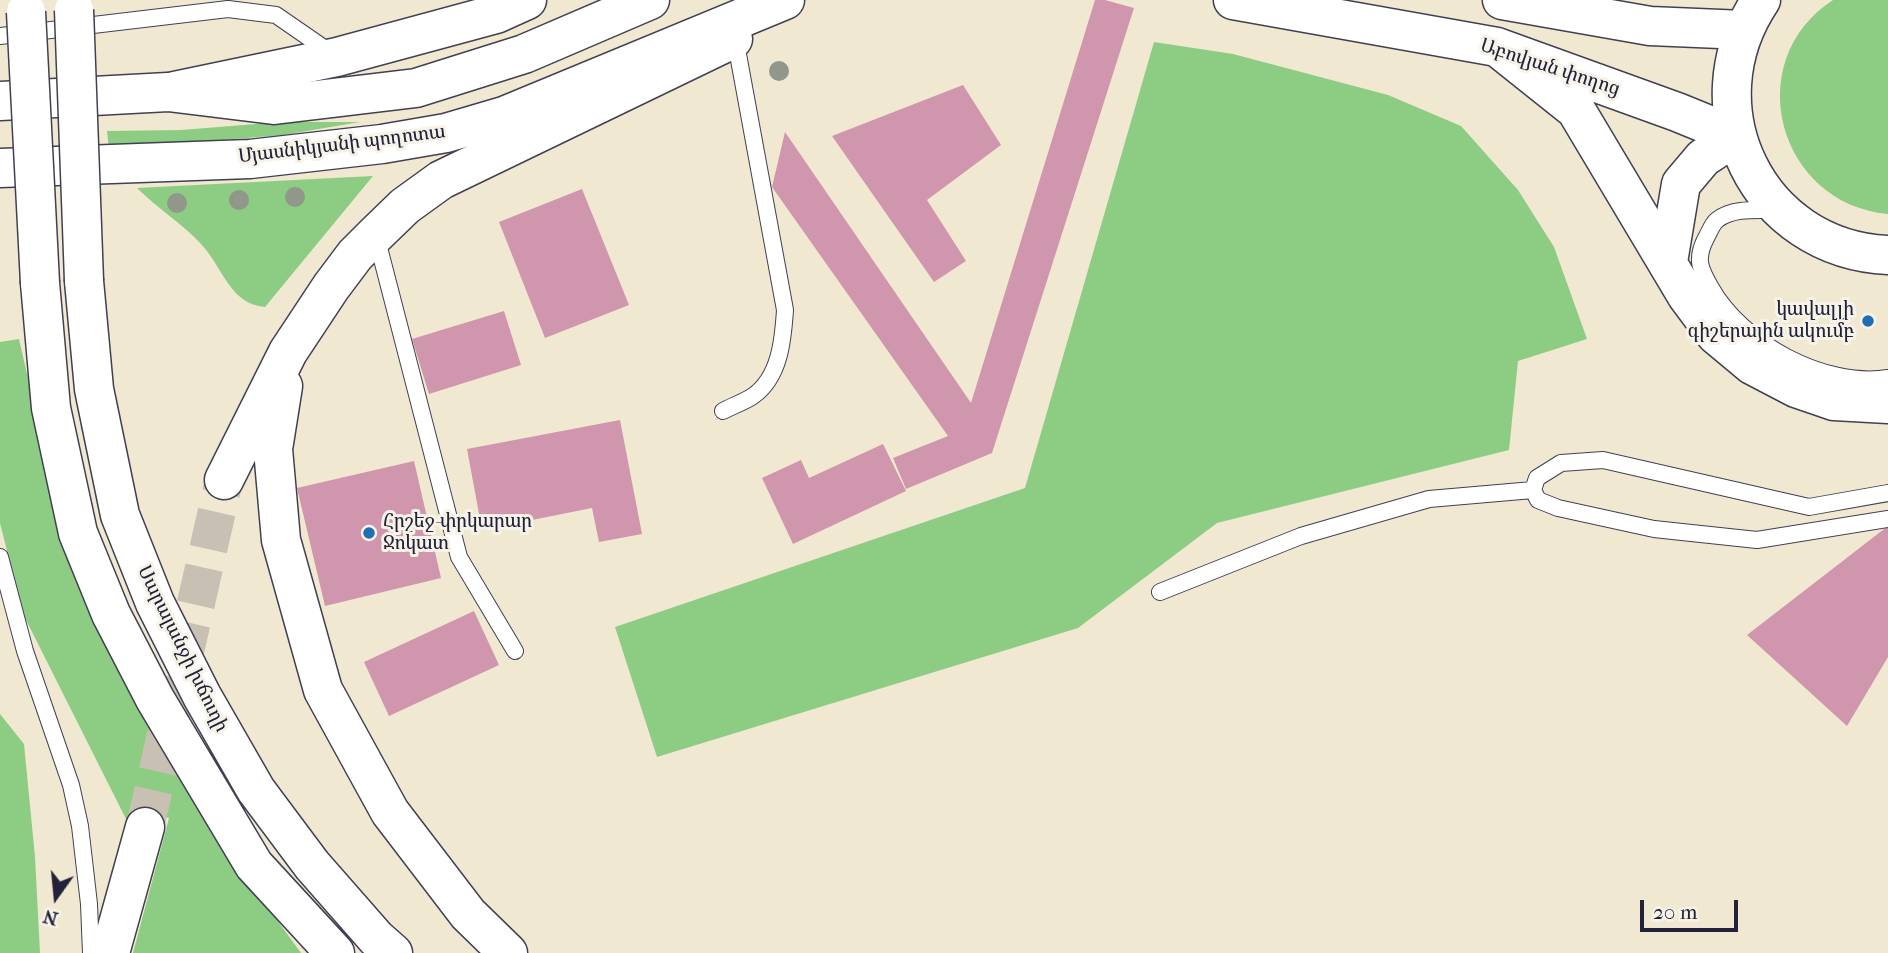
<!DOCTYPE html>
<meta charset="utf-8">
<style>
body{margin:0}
#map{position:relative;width:1888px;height:953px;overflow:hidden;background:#f1e8d1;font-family:"IM FELL French Canon",serif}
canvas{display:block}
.north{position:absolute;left:21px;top:862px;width:70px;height:70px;-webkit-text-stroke:5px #f7f3e8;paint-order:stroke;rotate:195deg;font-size:19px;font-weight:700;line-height:28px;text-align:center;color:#22223b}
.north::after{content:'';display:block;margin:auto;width:24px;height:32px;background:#22223b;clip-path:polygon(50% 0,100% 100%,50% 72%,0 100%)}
.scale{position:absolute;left:1640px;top:900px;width:98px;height:32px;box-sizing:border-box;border:4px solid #22223b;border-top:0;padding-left:9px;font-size:21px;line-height:24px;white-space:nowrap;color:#22223b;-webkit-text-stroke:5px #f7f3e8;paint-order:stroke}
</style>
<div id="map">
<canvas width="1888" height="953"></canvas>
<div class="north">N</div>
<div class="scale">20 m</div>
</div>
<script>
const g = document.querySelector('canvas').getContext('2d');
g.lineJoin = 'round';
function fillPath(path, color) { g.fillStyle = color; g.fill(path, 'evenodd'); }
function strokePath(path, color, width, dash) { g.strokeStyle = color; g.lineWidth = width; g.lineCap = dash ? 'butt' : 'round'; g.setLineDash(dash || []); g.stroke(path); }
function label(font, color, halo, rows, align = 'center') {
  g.font = font + ' "IM FELL French Canon","Noto Serif Armenian",serif'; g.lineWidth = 6; g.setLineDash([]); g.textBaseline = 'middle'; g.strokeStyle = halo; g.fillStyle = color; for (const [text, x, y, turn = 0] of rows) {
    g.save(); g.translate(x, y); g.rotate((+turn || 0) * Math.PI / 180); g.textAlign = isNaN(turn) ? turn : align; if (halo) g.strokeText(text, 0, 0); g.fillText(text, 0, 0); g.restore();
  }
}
fillPath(new Path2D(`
 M1833,0H1888V214C1778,204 1739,61 1833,0Z
 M1154,42L1233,54L1388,95L1461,126L1518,190L1554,247L1587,339L1518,361L1509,450L1217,523L1078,628L657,757L615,627L1025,488Z
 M281,122H360L283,135L109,149L107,131L181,130Z
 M373,176L265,307C230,304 223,268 202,245C183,224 157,208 137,188Z
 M19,339L71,566L105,645L210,828L301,953H133L169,818L134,809L126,819L23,614L0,523V342Z
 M0,714L24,744L35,857L40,953H0Z`), '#8dcc83');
fillPath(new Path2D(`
 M1095,0H1105L1134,8L992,453L906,489L893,458L948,436L772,187L785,132L971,403Z
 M963,85L1001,145L927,200L966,261L934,282L832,136Z
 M582,189L629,305L545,338L499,222Z
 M504,311L521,365L429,394L412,339Z
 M620,420L642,534L599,542L592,508L482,530L467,449Z
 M883,444L906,491L793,544L762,478L801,460L809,478Z
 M414,461L441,578L325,606L297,488Z
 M1888,526V657L1847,726L1747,635Z
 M474,611L499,665L389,716L364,662Z`), '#d096ad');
strokePath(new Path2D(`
 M145,827L224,480`), '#c8c0b3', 38, [38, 19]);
const service = new Path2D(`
 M0,36L228,9L276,15L331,53
 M1774,210C1756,210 1732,208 1717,220C1712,224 1709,233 1706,238C1695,259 1700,269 1711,288C1742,343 1824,388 1888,378
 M376,236L459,557L515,651
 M723,411C732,406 744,402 753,396C780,377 783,340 785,310L735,38
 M1888,493L1809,507L1603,460L1561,463L1537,478L1533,490L1538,500L1558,508L1654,529L1757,540L1888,519
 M0,557L25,651L71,785L80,826L89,904L91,953
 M1160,592L1301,536L1429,499L1533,490`);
const primary = new Path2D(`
 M1233,0L1497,47L1677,112L1736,136
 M1497,47L1576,110L1687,296L1716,335L1752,365L1796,388L1834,401L1888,404
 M174,91L337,57L496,14L527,0
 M1668,262L1681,184L1703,158L1736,136
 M84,281L94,389L120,515L155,603L202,696L256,790L312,865L376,938L393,953
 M40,283L51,408L78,533L111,614L155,699L254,865L335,953
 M283,386L273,449L281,540L323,690L390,812L468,914L508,953
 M224,480L288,352L331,287L355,255L376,234L405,206L441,180L733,39
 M110,953L145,827`);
const trunk = new Path2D(`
 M1502,0L1650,26L1744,30
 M1761,0C1689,107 1757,249 1888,255
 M0,101L168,92L274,105L416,88L524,54L650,0
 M0,168L250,159L382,144L446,133L504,116L785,0`);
strokePath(service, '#414052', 18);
strokePath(primary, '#414052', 41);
strokePath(trunk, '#414052', 41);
strokePath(service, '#fff', 16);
strokePath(primary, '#fff', 38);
strokePath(trunk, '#fff', 38);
const primaryBridge = new Path2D(`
 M74,10L84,281
 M26,12L40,283`);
strokePath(primaryBridge, '#414052', 41, []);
strokePath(primaryBridge, '#fff', 38);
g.fillStyle = '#91978b';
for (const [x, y] of [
 [779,71],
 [295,197],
 [239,200],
 [177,203]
]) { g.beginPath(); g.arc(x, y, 10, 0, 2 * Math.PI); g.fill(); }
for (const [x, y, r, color] of [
 [1868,321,7,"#1f6fb2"],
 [369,533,7,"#1f6fb2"]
]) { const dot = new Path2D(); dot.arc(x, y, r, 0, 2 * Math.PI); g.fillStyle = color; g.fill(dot); strokePath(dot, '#f7f3e8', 2.5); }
label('19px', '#22223b', '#f7f3e8', [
 ["Աբովյան փողոց",1550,68,18],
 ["Մյասնիկյանի պողոտա",342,145,-7],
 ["Սարալանջի խճուղի",182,649,64]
]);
label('19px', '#22223b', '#f7f3e8', [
 ["կավալլի",1854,310],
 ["գիշերային ակումբ",1854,332],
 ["Հրշեջ-փրկարար",383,522,"left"],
 ["Ջոկատ",383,544,"left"]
], 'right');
</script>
